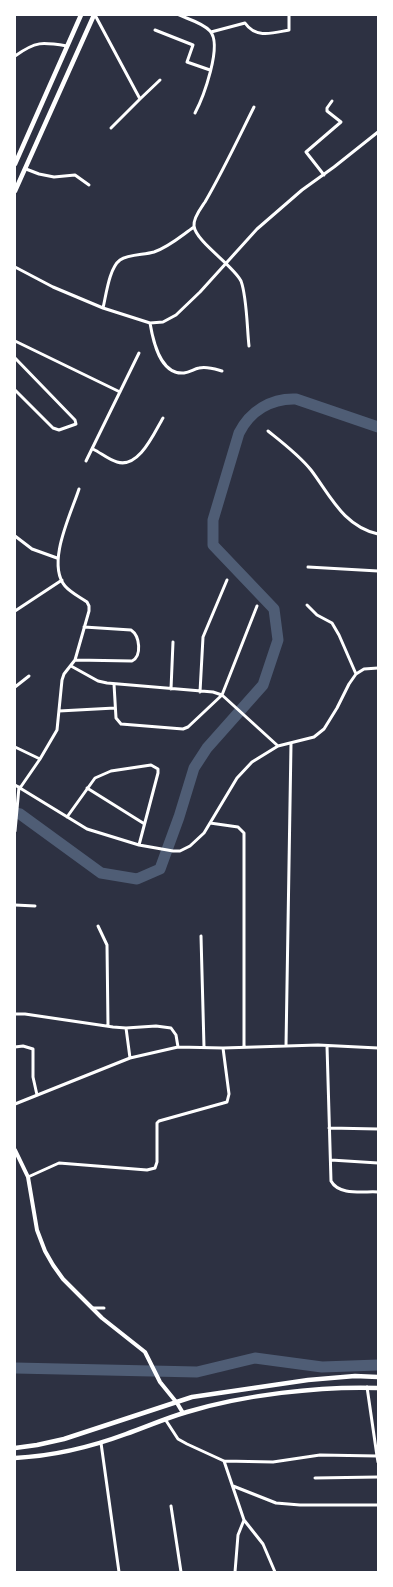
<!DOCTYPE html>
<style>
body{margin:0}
#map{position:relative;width:393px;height:1587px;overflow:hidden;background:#2d3142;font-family:"IBM Plex Sans",sans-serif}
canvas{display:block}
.frame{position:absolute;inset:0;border:16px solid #fff;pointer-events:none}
</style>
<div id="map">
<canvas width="393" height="1587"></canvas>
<div class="frame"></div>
</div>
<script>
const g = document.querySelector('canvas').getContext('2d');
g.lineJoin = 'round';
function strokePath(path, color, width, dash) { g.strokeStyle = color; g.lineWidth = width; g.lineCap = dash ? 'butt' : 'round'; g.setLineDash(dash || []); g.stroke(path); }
strokePath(new Path2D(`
 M15,813L20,814L101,873L137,879L160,869L179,817L194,768L207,748L263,685L278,640L274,609L213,545V520L239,433C250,411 271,398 296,399L378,427
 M15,1368L197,1372L255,1358L322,1367L378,1365`), '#4f5d75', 11);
strokePath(new Path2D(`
 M95,15L140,99L111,128
 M179,15C188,19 203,23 210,31C223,45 203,98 195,113
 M155,30L193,45L187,62L210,70
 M211,32L245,23C256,39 273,33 289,30V15
 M15,56C36,41 42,42 67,46
 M140,99L160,80
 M26,169L39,174L54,177L75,175L89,185
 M324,175L306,152L341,122L327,111V108L332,101
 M15,267L53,287L103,308L150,323L163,322L176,315L200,292L257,229L302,190L334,167L378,132
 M103,308C106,296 109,268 120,260C129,254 144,255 154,252C169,247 181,236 194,227
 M150,323C153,341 160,375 184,373C190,372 194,369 199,368C207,366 215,369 222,371
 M15,341L120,392
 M249,346C247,329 247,297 241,281C233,265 196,242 194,226C193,218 201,208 205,202C223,171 238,139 254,107
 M15,358L75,420L76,424L59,430L53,428L15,390
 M268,431C283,443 299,455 311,470C330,495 343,526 378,534
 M93,449C101,453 109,460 117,462C139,469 154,433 163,418
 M86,461L139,353
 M15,536L32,549L57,558
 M308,567L378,571
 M307,605L317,615L332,623L339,635L356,674
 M15,611L62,580
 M75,660L132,661C142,656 140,636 131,630L84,627
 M71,666L98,681L107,683L213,692L222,695L278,746
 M114,684L116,718L121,724L183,729L188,727L222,695L257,606
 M15,687L29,676
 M171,689L173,642
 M200,692L203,637L227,580
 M59,711L115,708
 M15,747L40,759
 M15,785L87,829L139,845L173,851H180L190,846L204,833L237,778L252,762L278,746L314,737L324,729L337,708L349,684L356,674L364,669L378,668
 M20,788L40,759L57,730L62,680L64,674L75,660L89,611V606L87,602C80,597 71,593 65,586C46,563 71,514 79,489
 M87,788L143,823
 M67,817L95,778L111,771L151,765L158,769V773L139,845
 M210,823L238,827L244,833V1047
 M15,831L19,787
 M15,905L35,906
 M98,926L107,945L108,1026
 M201,936L204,1047
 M15,1014H25L113,1027L126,1028L156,1026L171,1028L176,1035L178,1047
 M126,1028L130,1058
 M286,1046L291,744
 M327,1046L331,1181C339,1196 364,1191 378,1192
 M15,1047L23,1046L33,1049V1077L37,1095
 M15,1104L130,1058L178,1047L223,1048L318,1045L378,1048
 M329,1128L378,1129
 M331,1160L378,1163
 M28,1177L59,1163L147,1170L155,1168L157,1162V1123L159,1121L227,1102L229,1094L223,1048
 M92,1308H104
 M165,1419L178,1439L187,1444L224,1461L273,1462L320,1455L377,1456L367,1387
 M101,1443L119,1572
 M377,1456L378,1462
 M224,1461L244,1520L263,1544L275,1572
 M315,1478L378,1477
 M233,1486L276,1503L300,1505H378
 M171,1506L181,1572
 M235,1572L238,1535L244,1520`), '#fff', 3);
strokePath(new Path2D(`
 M15,1150L28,1177L37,1230L45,1251L53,1265L63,1279L102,1318L145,1352L160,1382L177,1403L183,1413`), '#fff', 4);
strokePath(new Path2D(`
 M15,164L81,15
 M15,191L94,15`), '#fff', 4.5);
strokePath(new Path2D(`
 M15,1448L37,1445L64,1439L192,1397L308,1380L355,1376L378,1377
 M15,1458C52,1456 91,1447 126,1434C146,1427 166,1418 187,1412C243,1395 319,1386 378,1388`), '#fff', 4.5);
</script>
